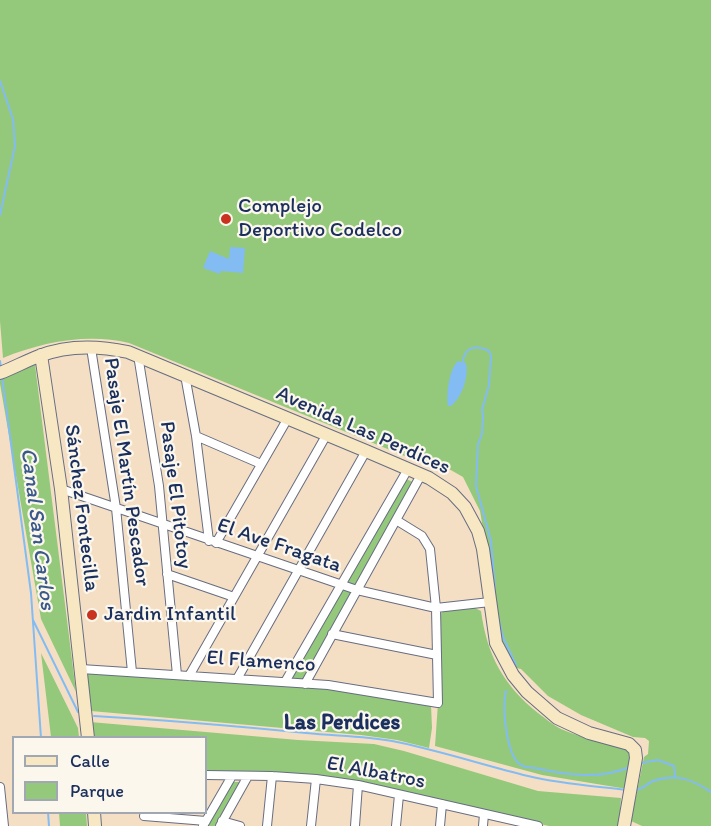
<!DOCTYPE html>
<meta charset="utf-8">
<style>
body{margin:0}
#map{position:relative;width:711px;height:826px;overflow:hidden;background:#f5dfc4;font-family:Itim,sans-serif}
canvas{display:block}
.legend{position:absolute;left:12px;top:736px;width:195px;height:78px;box-sizing:border-box;background:#fbf7ec;border:2px solid #a1a7b3;margin:0;padding:8px 10px;list-style:none;font-size:18px;color:#1b2f5e}
.legend li{display:flex;align-items:center;gap:12px;height:30px}
.legend b{width:30px;border:2px solid #a1a7b3}
</style>
<div id="map">
<canvas width="711" height="826"></canvas>
<ul class="legend">
<li><b style="height:8px;background:#f7e8c3"></b>Calle</li>
<li><b style="height:16px;background:#94c97b"></b>Parque</li>
</ul>
</div>
<script>
const g = document.querySelector('canvas').getContext('2d');
g.lineJoin = 'round';
function fillPath(path, color) { g.fillStyle = color; g.fill(path, 'evenodd'); }
function strokePath(path, color, width, dash) { g.strokeStyle = color; g.lineWidth = width; g.lineCap = dash ? 'butt' : 'round'; g.setLineDash(dash || []); g.stroke(path); }
function label(font, color, halo, rows, align = 'center') {
  g.font = font + ' Itim,sans-serif'; g.lineWidth = 4.5; g.setLineDash([]); g.textBaseline = 'middle'; g.strokeStyle = halo; g.fillStyle = color; for (const [text, x, y, turn = 0] of rows) {
    g.save(); g.translate(x, y); g.rotate((+turn || 0) * Math.PI / 180); g.textAlign = isNaN(turn) ? turn : align; if (halo) g.strokeText(text, 0, 0); g.fillText(text, 0, 0); g.restore();
  }
}
fillPath(new Path2D(`
 M0,0H711V826H642L631,821L644,757L648,754L649,741L645,738L633,737L581,715L548,696L521,669L508,666L505,659L480,511L463,477L435,461L412,459L129,343C87,333 42,342 3,358L0,321Z
 M35,365L76,692L41,619L0,384V379Z
 M404,478L415,483L304,682H290Z
 M475,608L481,611C487,655 503,685 538,713C545,718 553,725 561,729C584,739 608,743 632,751L627,789L542,775L435,746L438,703L437,617L444,611Z
 M41,653L78,728L79,737H51Z
 M84,673L298,686L340,690L431,705L432,728L429,748L397,740L361,735L91,711Z
 M90,722L298,740L374,744L404,751L538,791L621,798L619,826H549L370,785L206,772V738L91,737Z
 M230,782H240L215,826H206Z
 M59,813H86L87,826H60Z`), '#94c97b');
fillPath(new Path2D(`
 M230,247L245,248L243,273L221,271L220,274L203,268L210,251L229,259Z
 M458,361L466,363C469,377 462,397 451,406H448C446,395 449,369 458,361Z`), '#83bcf3');
strokePath(new Path2D(`
 M0,81L13,119L15,146L0,215
 M0,361L1,368
 M463,361C465,346 477,345 489,351L491,356L489,385L482,410L483,415L482,434L478,444L476,486L491,541L495,589
 M2,377L31,593L41,738
 M498,616L503,637L516,665
 M33,620L78,712
 M506,691C502,707 506,756 521,765C525,768 530,767 535,768C567,775 598,780 630,767
 M94,716C165,720 235,726 306,733C335,736 363,736 392,741C438,750 483,765 528,776C561,784 594,786 627,790
 M641,763L658,760L674,766L675,776
 M636,790C643,789 646,784 653,781C675,773 692,779 711,792
 M48,812L49,826`), '#83bcf3', 2);
const street = new Path2D(`
 M91,348L116,508L132,672
 M138,355L159,486L177,675
 M185,375L196,436L209,541
 M196,436L261,464
 M61,489L357,590L436,608L490,602
 M216,543L288,418
 M167,574L234,597
 M332,634L437,655
 M81,669L328,685L438,703L436,608L430,549L422,536L396,520
 M189,676L327,434
 M237,679L366,451
 M285,682L408,469
 M305,684L421,475
 M206,775L272,776L316,779L358,785L538,826
 M0,787L4,826
 M144,816L206,821
 M222,821L240,826
 M203,826L232,776
 M220,826L248,776
 M267,826L272,776
 M311,826L316,779
 M355,826L358,785
 M396,826L399,795
 M440,826L442,804
 M483,826L484,814`);
const secondary = new Path2D(`
 M41,355L61,489L88,738
 M0,373C13,368 26,361 39,356C67,345 100,346 128,352L366,451L429,478L452,493L465,507L478,531L483,549L496,643L513,675L527,692L557,718L589,733L629,744L635,750L636,758L624,826
 M94,812L95,826`);
strokePath(street, '#676d82', 10);
strokePath(secondary, '#676d82', 14);
strokePath(street, '#fff', 8);
strokePath(secondary, '#f7e8c3', 12);
for (const [x, y, r, color] of [
 [226,219,6,"#c8321e"],
 [92,615,6,"#c8321e"]
]) { const dot = new Path2D(); dot.arc(x, y, r, 0, 2 * Math.PI); g.fillStyle = color; g.fill(dot); strokePath(dot, '#fbf7ec', 2); }
label('21px', '#1b2f5e', '#fbf7ec', [
 ["Complejo",238,207],
 ["Deportivo Codelco",238,231],
 ["Jardin Infantil",104,615]
], 'left');
label('21px', '#1b2f5e', '#fbf7ec', [
 ["Avenida Las Perdices",363,431,24],
 ["Pasaje El Martín Pescador",126,472,82],
 ["Pasaje El Pitotoy",175,495,83],
 ["Sánchez Fontecilla",81,508,83],
 ["El Ave Fragata",279,546,19],
 ["El Flamenco",261,662,4],
 ["El Albatros",376,773,11]
]);
label('italic 22px', '#3a598b', '#fbf7ec', [
 ["Canal San Carlos",37,529,83]
]);
label('bold 22px', '#1b2f5e', '#fbf7ec', [
 ["Las Perdices",342,723]
]);
</script>
